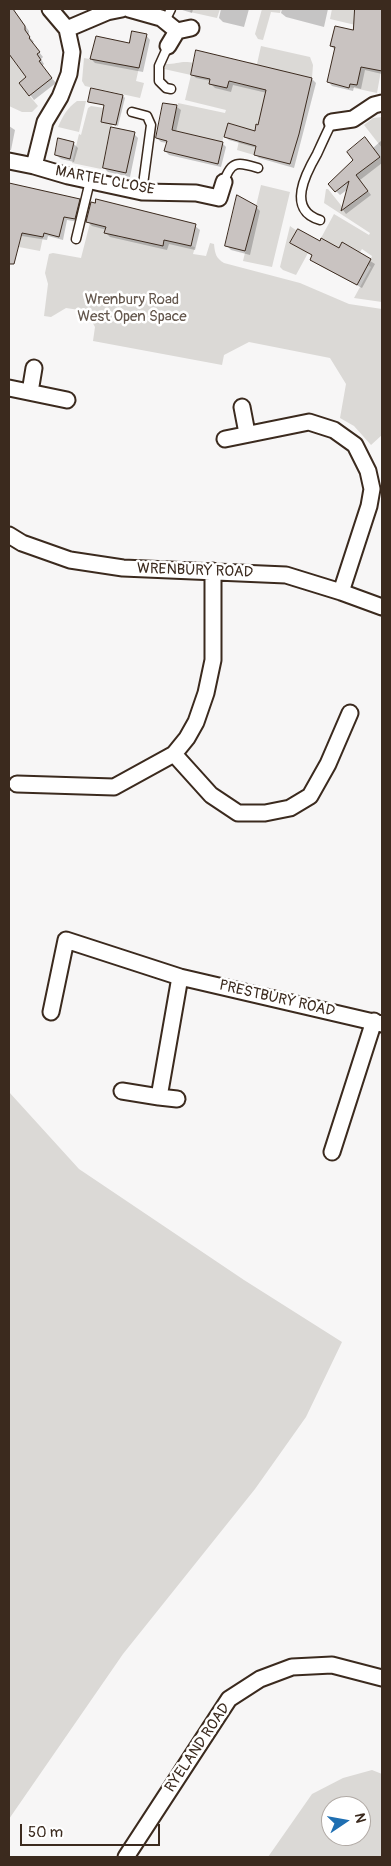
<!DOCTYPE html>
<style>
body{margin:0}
#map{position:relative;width:391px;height:1866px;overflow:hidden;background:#f7f6f6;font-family:Pangolin,sans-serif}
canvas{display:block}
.frame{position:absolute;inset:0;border:10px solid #3b2a1e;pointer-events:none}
.north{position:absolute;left:321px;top:1796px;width:50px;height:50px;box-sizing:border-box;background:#fff;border:1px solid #b1aaa5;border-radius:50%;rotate:78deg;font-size:14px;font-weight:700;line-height:20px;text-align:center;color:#3b2a1e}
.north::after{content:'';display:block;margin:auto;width:18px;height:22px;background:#1f6fb2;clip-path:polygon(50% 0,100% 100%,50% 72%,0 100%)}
.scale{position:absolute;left:20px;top:1824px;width:140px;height:22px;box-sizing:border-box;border:2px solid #3b2a1e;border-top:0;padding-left:6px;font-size:15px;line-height:18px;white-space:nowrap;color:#3b2a1e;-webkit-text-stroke:4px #fff;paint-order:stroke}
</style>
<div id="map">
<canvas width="391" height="1866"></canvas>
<div class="frame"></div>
<div class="north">N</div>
<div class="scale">50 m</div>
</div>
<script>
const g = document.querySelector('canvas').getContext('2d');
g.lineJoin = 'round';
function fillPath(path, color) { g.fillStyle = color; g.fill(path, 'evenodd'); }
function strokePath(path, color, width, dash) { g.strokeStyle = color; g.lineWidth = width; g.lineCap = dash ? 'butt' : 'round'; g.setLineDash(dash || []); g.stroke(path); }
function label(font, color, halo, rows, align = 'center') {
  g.font = font + ' Pangolin,sans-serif'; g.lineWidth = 5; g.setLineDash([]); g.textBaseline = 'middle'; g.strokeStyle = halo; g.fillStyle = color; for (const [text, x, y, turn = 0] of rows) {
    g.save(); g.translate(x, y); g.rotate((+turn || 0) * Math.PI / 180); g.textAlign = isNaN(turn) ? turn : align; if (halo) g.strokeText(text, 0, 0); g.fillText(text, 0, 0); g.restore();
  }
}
fillPath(new Path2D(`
 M191,9H220L217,18L190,12Z
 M262,9H281L280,13L271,12L263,40L258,39L255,34Z
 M332,9H355L354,19L364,27L330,19Z
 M363,32L382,35V65L377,93L349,87L350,84L357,85Z
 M261,46L310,57L313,65L312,78L272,69V128L256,125C254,135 256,144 254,155L237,150L242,127L228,123L222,142L160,127V117L174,120L178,103L225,113L226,110L185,100L191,75L164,69L166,64C177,64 183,60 194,63L191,75L210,79V84L227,88L229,82L244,85L250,62L257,64Z
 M9,48L12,51L27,48L12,59L26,77L19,83L38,106L32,112H22L9,106Z
 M117,57L140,63L136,81L144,83L140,98L85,86L82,81L84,58L115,64Z
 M77,101H86L79,132L58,127C63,116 67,108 77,101Z
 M91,106L104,108L101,122L112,124L103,168L101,169L72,163L79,134L81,135L88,108Z
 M382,117V148L364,125L373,118Z
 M382,156V302L354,298L371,267L368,265L372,256L362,249L360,252L342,242L339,248L321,238L334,214L369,235L370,233L324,203L326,189H328L344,209L368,191L356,175Z
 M261,185L290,192L272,267L243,261Z
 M90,223L106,227L105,233L112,235L114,229L119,230L118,237L124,238L125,231C135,243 143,243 157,239L156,245L163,246L164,240L195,247L193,254L206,256L210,243L214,244C215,254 216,258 224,263L300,283L349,304L382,309V435L371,445L354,426L340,418L346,384L330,358L249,342L224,355L222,365L93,341L95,327L86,311L66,308L51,317L44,316L48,284L45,273L49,254L53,253L81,258Z
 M290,226L297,231L291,243L308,253L296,275L283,270L280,267Z
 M23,229L36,231L35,236L43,237L40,251L19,247Z
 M9,1092L79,1169L244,1280L342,1342L306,1417L255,1489L123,1654L9,1819Z
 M372,1770L382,1774V1857H268L312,1794L343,1778ZM331,1806H361V1836H331Z`), '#dbd9d6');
fillPath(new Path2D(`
 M9,9H13L29,31V36L34,42L32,43L43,57L41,59L44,64L42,66L56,83L34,100L21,83L28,78L9,46Z
 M179,9H193L192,13Z
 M221,9H249L244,27L223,22L219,18Z
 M282,9H328L324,27L286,17L281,13Z
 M146,35L150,40L143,72L95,63L91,59L130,44Z
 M331,46L382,57V74L365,70L361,89L354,87L353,91L332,86L328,81L335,50Z
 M192,74L312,79L316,83L294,168L259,158L255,154L257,148L229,140L225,137L256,133L259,126L267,93L233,85L231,92L215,88L211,84V81L196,78Z
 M123,96L125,98L118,126L104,123L102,121L105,106L90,101Z
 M177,107L181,110L176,132L222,143L226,147L221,167L169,155L165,151L168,143L161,142L157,138Z
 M9,126L15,130L11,150H9Z
 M134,134L138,138L130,177L108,172L104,168Z
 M382,140V163L360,180L371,195L346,214L343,210L348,189L340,195L336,191L373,148Z
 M73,143L78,148L74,162L61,159L56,155Z
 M9,184L79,200L83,204L79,222L67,220L63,240L48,236L47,240L9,234Z
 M256,207L260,211L250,255L231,250L226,245Z
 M87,221L195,226L200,230L195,250L169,244L167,250L110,237L106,233L107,230L92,226Z
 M320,242L339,250L343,244L375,264L362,288L315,263L311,259L313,256L292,243Z`), '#0003');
const building = new Path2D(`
 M9,9H13L25,26V30L30,37L29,38L40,52L37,54L41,60L39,61L52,78L29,96L19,83L26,77L9,54Z
 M355,9H382V71L361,67L357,85L350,84L349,88L327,82L335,47L330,46L335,26L353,30Z
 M132,31L147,34L139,68L90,59L96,36L129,43Z
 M196,50L312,78L299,134L290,164L254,155L256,146L224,137L228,123L255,131L256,124L258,125L266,90L229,81L227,88L209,84L210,79L191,75Z
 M91,88L123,95L116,125L101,122L104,105L88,102Z
 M163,103L177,105L172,130L223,142L218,164L164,151L167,141L156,138Z
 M111,127L135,132L126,173L103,168Z
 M365,137L380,157L356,175L368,191L341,211L349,181L335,192L328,184L353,160L347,152Z
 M58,138L74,142L70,159L55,155Z
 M9,183L80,199L75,219L64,217L59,237L44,233L43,237L22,233L14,264H9Z
 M237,195L257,206L245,251L225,246Z
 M96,199L196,224L191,246L164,240L163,246L104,233L106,227L86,222L91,202L95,203Z
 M298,229L320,241L321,238L339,248L342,242L371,259L357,285L310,260L312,255L290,243Z`);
fillPath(building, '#c9c3c1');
strokePath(building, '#3b2a1e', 1);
const service = new Path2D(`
 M165,21L171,9
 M168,46L159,66V81L166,88L171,89
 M132,112L147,116L151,125L142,192
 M224,182C231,160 238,162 258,168
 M320,220C286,210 306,173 317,154C322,143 327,132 332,122
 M76,239L90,181`);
const minor = new Path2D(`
 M50,9L67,29L107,12L122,9
 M129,9L161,18L177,31L191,28
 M67,29L72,52L69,74L60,97L45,122L34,166L68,176L142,192L196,193L219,198L224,182
 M168,46L177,31
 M332,122L353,119L374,105L382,103
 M9,161L34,166
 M9,388L67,400
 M30,392L34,368
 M242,407L247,433
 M225,439L309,422L334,430L355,445L368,471L372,489L369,506L341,592
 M9,535L22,543L70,560L123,568L286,575L341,592L382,607
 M174,754L211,795L238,813H265L290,808L310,796L328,764L350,713
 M17,784L114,787L174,754L187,738L196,722L206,693L213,660V571
 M51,1012L66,940L180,977L382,1024
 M122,1091L159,1097L180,977
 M159,1097L177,1099
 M332,1152L374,1021
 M126,1857L229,1699L260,1679L292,1667L332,1665L382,1678`);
strokePath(service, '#3b2a1e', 11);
strokePath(minor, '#3b2a1e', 19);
strokePath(service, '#fff', 8);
strokePath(minor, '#fff', 15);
label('15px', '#3b2a1e', '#fff', [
 ["MARTEL CLOSE",105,181,11],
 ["WRENBURY ROAD",195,571,2],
 ["PRESTBURY ROAD",277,999,13],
 ["RYELAND ROAD",198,1748,-56]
]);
label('15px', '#63564c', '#fff', [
 ["Wrenbury Road",132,300],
 ["West Open Space",132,317]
]);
</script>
